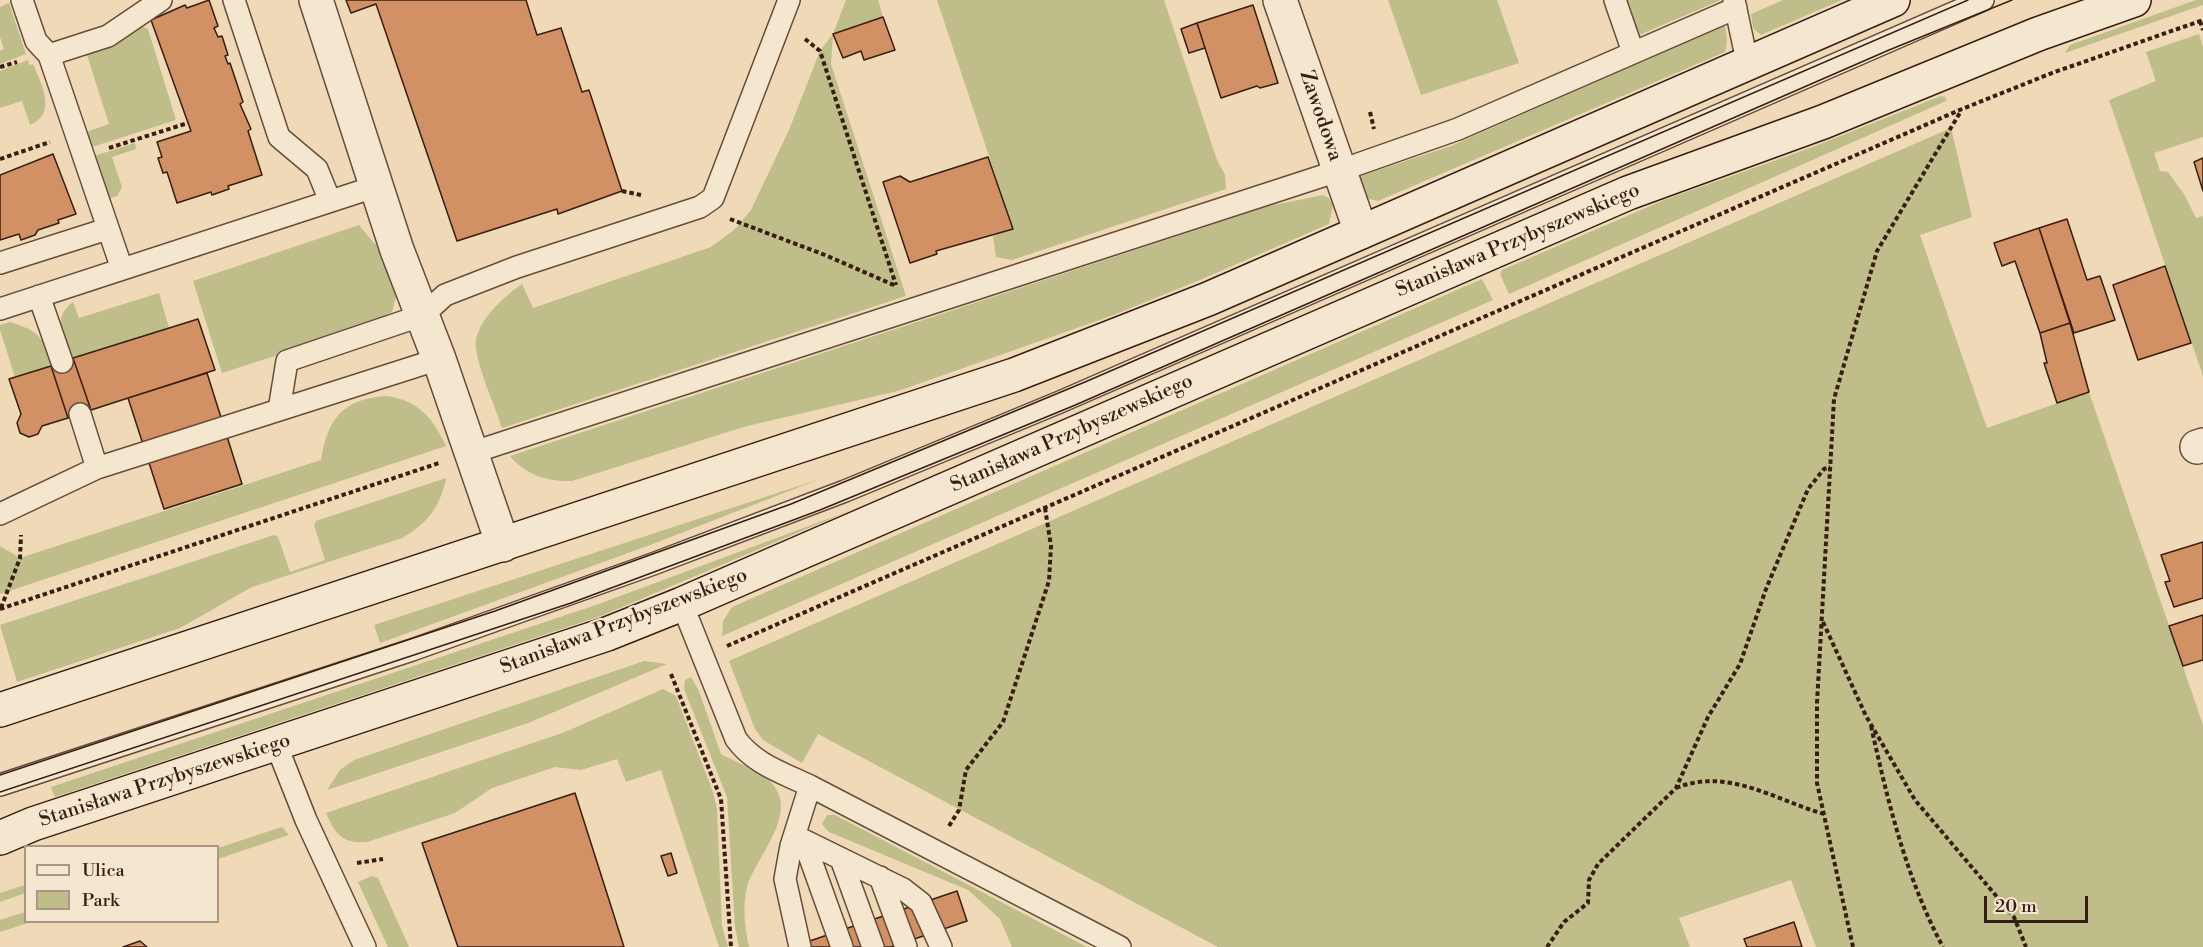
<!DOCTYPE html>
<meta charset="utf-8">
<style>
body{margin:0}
#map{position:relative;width:2203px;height:947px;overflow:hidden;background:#efd9b6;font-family:"Libre Bodoni",serif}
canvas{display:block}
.legend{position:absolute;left:24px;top:845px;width:195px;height:78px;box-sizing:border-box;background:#f5e6d0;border:2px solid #a99684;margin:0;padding:8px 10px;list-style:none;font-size:18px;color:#371d12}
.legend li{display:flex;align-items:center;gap:12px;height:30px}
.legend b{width:30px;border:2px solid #a99684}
.scale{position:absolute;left:1984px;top:896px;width:104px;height:27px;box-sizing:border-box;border:3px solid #371d12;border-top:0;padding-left:8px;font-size:18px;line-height:21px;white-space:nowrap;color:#371d12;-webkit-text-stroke:4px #f5e6d0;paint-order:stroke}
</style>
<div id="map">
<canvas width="2203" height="947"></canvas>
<ul class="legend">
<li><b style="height:8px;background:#f5e6d0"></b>Ulica</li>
<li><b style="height:16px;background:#bfbe8a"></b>Park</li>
</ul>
<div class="scale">20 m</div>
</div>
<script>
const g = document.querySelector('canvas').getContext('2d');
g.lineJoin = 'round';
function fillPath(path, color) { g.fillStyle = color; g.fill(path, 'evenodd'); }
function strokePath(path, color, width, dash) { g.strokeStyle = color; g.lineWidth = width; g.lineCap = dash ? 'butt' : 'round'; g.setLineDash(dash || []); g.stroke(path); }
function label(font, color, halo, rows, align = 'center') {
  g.font = font + ' "Libre Bodoni",serif'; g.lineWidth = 4.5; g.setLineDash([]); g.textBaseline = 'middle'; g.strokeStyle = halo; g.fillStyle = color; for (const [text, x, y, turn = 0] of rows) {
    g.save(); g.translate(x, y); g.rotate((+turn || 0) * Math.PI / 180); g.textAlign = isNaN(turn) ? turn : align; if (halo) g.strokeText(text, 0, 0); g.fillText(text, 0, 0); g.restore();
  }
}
fillPath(new Path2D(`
 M846,0H878L883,17L833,34L831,64L906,296L502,428C494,403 480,375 476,349C472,324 505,296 522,284L533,308L711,247L734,230L751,210L789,130L820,51L833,34Z
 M937,0H1164L1217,160L1225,175L1226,189L1012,260L996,257L993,236L1013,228Z
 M1388,0H1497L1519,63L1421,95Z
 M1626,0H1721L1639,35Z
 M1783,0H1842L1761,35L1753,28L1751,14Z
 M2196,0H2203V5L2065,53L2070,45Z
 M9,3L26,54L0,64V51L4,49L0,37V7Z
 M137,25L148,29L176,120L92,147L86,132L109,124L87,55L119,43Z
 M1725,25L1727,41L1725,52L1378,201L1366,198L1354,178L1451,146Z
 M2199,34L2203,47V137L2154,153L2160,171L2168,172L2184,194L2196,218L2203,216V376L2109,100L2156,81L2146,52Z
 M28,60L29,65L33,64C41,84 58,113 30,125L22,101L0,108V71Z
 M1941,96L1945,97L1946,101L1509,294L1500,274L1502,270L1664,200L1810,148Z
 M1951,128L1972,217L1920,235L1987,428L2089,392L2203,725V947H1816L1791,880L1679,918L1690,947H1218L818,734L802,763L763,740L755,729L729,661Z
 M135,143L136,149L112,157L122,187L117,196L108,199L94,156Z
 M1323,195L1329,198L1333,205L1329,224L1200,280L1111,316L898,391L747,426L572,481C548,482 526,475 510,456L1269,206Z
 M359,225L374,243L383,249L397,293L392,312L368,326L222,373L193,281Z
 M1482,279L1493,300L722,636L723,621L732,607Z
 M159,293L169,328L70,360C64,337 51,318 73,302L79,318Z
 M10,322C39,331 44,337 51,366L15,377L0,330V325Z
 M386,396C418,400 433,418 446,446L0,594V546L20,558L321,460C328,419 342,399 386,396Z
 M446,478C441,506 426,525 402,538L252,587L180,628L17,682L0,625L274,535L278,537L290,572L325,560L314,525L316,521Z
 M820,479L650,545L380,643L374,625Z
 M849,511L601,616L55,797L51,787L596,605Z
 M644,661L667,664L528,723L327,790L340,770L354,760Z
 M691,677L699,691L721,754C735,762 754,768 766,778C805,808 756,856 747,887C742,906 745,928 749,947H739L735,927L727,797L684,689L685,680Z
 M663,689L676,696L713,792L717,809L722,926L728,947H719L661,770L626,782L617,759L581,770L555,767L492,788L455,813L367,842C343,844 335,834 326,813L565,732Z
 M827,815H835L1087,947H1012L1000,919L968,890L829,832L822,824Z
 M282,827L289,835L218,859V848Z
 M372,876L378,878L409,947H388L358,882Z
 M25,885V893L0,902V893Z
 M25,912L26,922H31L0,932V920Z`), '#bfbe8a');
const building = new Path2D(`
 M209,0L218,26L214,28L218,37L222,36L228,55L225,56L228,64L230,63L243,102L240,104L251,129L248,131L262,175L228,186L229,189L212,195L211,192L177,203L167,172L163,173L158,158L162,157L157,142L191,131L151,20L185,5L187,8Z
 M346,0H526L537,35L561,28L582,92L589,90L622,191L558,214L557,209L457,241L376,4L351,13Z
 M1253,5L1278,83L1260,88L1257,86L1221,98L1197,23Z
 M883,17L895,50L864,60L861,51L843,58L833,34Z
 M1197,23L1205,48L1189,53L1181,29Z
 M53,154L76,214L58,220L59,223L38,230L35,235L21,240L19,234L0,240V175Z
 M988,157L1013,229L936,251L937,254L910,263L883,182L900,176L910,182Z
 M2203,158V191L2194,162Z
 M2067,219L2087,280L2100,276L2115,320L2074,333L2039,228Z
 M2039,228L2070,323L2040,333L2015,261L2002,266L1994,243Z
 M2165,266L2191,343L2138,360L2113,285Z
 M198,319L215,370L91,410L73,358Z
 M2070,323L2089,392L2057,403L2044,363H2047L2040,333Z
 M73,358L91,410L68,418L51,366Z
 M51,366L68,418L42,426L38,434L29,437L20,433L17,423L21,414L9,379Z
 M207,373L242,484L164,509L128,398Z
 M2203,542V598L2174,607L2165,582L2170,581L2161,555Z
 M2203,615V660L2183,666L2169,626Z
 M575,793L624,947H458L422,843Z
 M671,853L677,873L668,876L661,856Z
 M957,891L967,921L891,947H792Z
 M1794,922L1802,947H1747L1744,939Z
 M140,941L147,947H123Z`);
fillPath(building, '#d29065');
strokePath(building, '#371d12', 1.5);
const service = new Path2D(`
 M22,0L36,41L49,55L122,269
 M234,0L279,137L317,169L330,201
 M1615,0L1633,52
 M1734,0L1744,47L1751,62
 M49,55L108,36L161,0
 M0,263L107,229
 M39,296L62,362
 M0,309L377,186
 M279,410L287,361L423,315L445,295L517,267L700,207L713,198L789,0
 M80,414L97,468
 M471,453L1350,167L1458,129L1736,8
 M0,514L97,468L439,359
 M682,604L736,739C754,764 783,773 810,786L1120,947
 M276,744L306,820L365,947
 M0,785L412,650L653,564L845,491L1060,402L1983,0
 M795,836L903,889L921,903L941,947
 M804,841L842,947
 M841,859L873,947
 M880,877L906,947
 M800,947L785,879L791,846L810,786`);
const minor = new Path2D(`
 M316,0L397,250L439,359L503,545
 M1280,0L1361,232
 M2197,447L2203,445`);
const secondary = new Path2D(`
 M0,710L1014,375L1208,299L1893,0
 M0,838L33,824L607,634L682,604L1628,193L1823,122L2038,34L2134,0`);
strokePath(service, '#654c3b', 24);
strokePath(minor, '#654c3b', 36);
strokePath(secondary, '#371d12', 36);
strokePath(new Path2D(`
 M2200,21L2203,30
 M805,39L820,51L896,285
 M0,67L17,62
 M1370,112L1374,129
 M109,148L188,123
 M0,159L50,142
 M622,191L641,195
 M730,219L825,255L896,286
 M1,608L20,558L21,535
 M0,609L439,463
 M1823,622L1866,716L1915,800L2014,917L2026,947
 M727,646L1962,109L2052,73L2203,20
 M671,674L721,799L731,947
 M1871,726C1888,802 1906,878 1943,947
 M1676,788C1728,767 1775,800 1824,814
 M949,826L959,810L966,770L1003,722L1049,581L1051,546L1045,508
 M357,863L383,859
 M1547,947L1564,922L1588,903L1589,880L1598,864L1676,788L1708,717L1740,664L1766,589L1808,489L1824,469L1830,467
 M1853,947L1817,783V703L1834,399L1877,251L1961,111`), '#371d12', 4, [4.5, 3]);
strokePath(service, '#f5e6d0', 21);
strokePath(minor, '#f5e6d0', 33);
strokePath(secondary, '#f5e6d0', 33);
strokePath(new Path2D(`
 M0,775L495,611L791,504L1085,382L1968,0
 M0,792L571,603L820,510L1073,406L1889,50L2012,0`), '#371d12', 1.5);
label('20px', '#371d12', '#f5e6d0', [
 ["Zawodowa",1320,116,71],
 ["Stanisława Przybyszewskiego",1518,241,-23],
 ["Stanisława Przybyszewskiego",1072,434,-24],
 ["Stanisława Przybyszewskiego",624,622,-21],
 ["Stanisława Przybyszewskiego",165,781,-18]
]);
</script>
